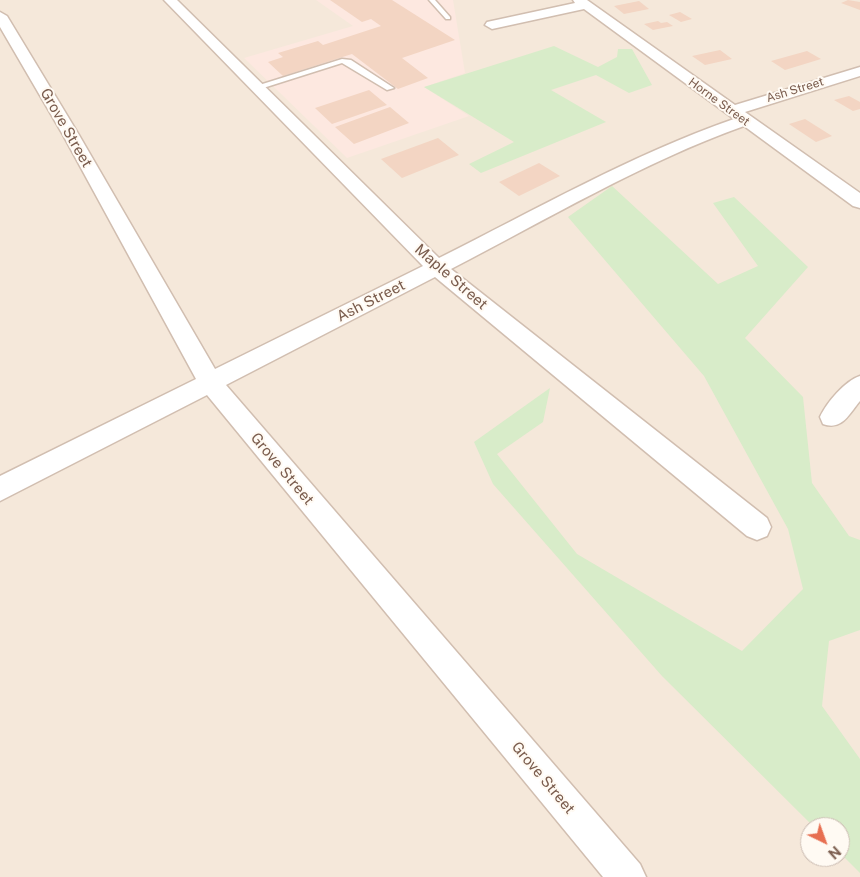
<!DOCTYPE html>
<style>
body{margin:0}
#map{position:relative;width:860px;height:877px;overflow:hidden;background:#fdf6ec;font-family:"Public Sans",sans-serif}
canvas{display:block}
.north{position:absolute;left:800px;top:817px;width:50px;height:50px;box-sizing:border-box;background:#fffaf3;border:1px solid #cabbb1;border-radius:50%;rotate:138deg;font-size:14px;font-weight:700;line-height:20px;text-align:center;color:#7a5c4d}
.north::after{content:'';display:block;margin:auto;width:18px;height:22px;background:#e76f51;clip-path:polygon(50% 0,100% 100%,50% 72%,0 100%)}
</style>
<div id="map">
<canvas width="860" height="877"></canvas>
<div class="north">N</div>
</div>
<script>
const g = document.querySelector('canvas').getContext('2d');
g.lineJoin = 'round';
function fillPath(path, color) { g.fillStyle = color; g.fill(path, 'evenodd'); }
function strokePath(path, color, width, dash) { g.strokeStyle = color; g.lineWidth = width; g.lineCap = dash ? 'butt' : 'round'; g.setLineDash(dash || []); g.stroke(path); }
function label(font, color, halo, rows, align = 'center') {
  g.font = font + ' "Public Sans",sans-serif'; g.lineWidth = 4; g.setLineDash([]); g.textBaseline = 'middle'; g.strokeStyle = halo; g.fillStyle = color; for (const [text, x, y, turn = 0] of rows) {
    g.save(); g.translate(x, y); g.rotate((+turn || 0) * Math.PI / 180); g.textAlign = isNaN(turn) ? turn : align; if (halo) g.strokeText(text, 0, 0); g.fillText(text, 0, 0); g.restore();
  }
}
fillPath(new Path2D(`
 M0,0H860V877H0ZM810,827H840V857H810Z`), '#f5e8da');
fillPath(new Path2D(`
 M316,0H453L465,73L424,87L469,116L347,158L244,58L353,26Z`), '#fde8e0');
fillPath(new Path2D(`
 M554,46L598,67L617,57L618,49H632L652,85L629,93L596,75L551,90L606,122L481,173L469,164L514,142L424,87Z
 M612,186L718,284L758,266L713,203L734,197L808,267L745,338L803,397L812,483L849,536L860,540V630L829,641L822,706L860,759V873L840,853V827H814L662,676L493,484L474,442L550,388L543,422L497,454L577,554L742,651L803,589L788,529L704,376L568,217Z`), '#d8ecc9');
fillPath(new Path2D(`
 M330,0H392L455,40L402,58L428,78L398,89L352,54L283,76L268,62L283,57L278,53L318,41L323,45L381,26L371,19L362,22Z
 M848,0L860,2V10L841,3Z
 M639,1L649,9L624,14L614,6Z
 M680,12L692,19L681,22L669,15Z
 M658,21L661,23L667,22L673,26L653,30L644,24Z
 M720,50L732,59L705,65L692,56Z
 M807,51L821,59L785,70L771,61Z
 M369,90L387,105L332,124L315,108Z
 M849,96L860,102V109L853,111L834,100Z
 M390,107L409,123L354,144L335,127Z
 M805,119L832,136L816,142L789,124Z
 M438,138L459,155L402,178L381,159Z
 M539,163L560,176L519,196L499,182Z`), '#f3d5c3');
const service = new Path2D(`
 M429,0H435L450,17V19H446Z
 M342,59L351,60L394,88L387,90L342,63L260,89L253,87Z`);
const minor = new Path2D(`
 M164,0H177L439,258C535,210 633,154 734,119L584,9L492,29L485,25L487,22L575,3L573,0H587L735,105L860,67V76L745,112L860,193V208L853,206L744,126C643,162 546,220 451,269L767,518L771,527L767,536L757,540L747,536L435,277L226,385L640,864L646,877H603L207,395L0,501V476L196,379L63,135L0,27V12L7,16L79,135L215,369L423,266Z
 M860,376V401C849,414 842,431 823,424L820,417C827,402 845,381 860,376Z`);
strokePath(service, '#d1beb0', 3);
strokePath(minor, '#d1beb0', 3);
fillPath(service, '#fff');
fillPath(minor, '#fff');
label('12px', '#7a5c4d', '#fffaf3', [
 ["Ash Street",795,90,-17],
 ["Horne Street",719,102,36]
]);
label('15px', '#7a5c4d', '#fffaf3', [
 ["Grove Street",66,128,60],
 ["Maple Street",451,277,41],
 ["Ash Street",371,301,-27],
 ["Grove Street",282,469,50],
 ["Grove Street",543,778,50]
]);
</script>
